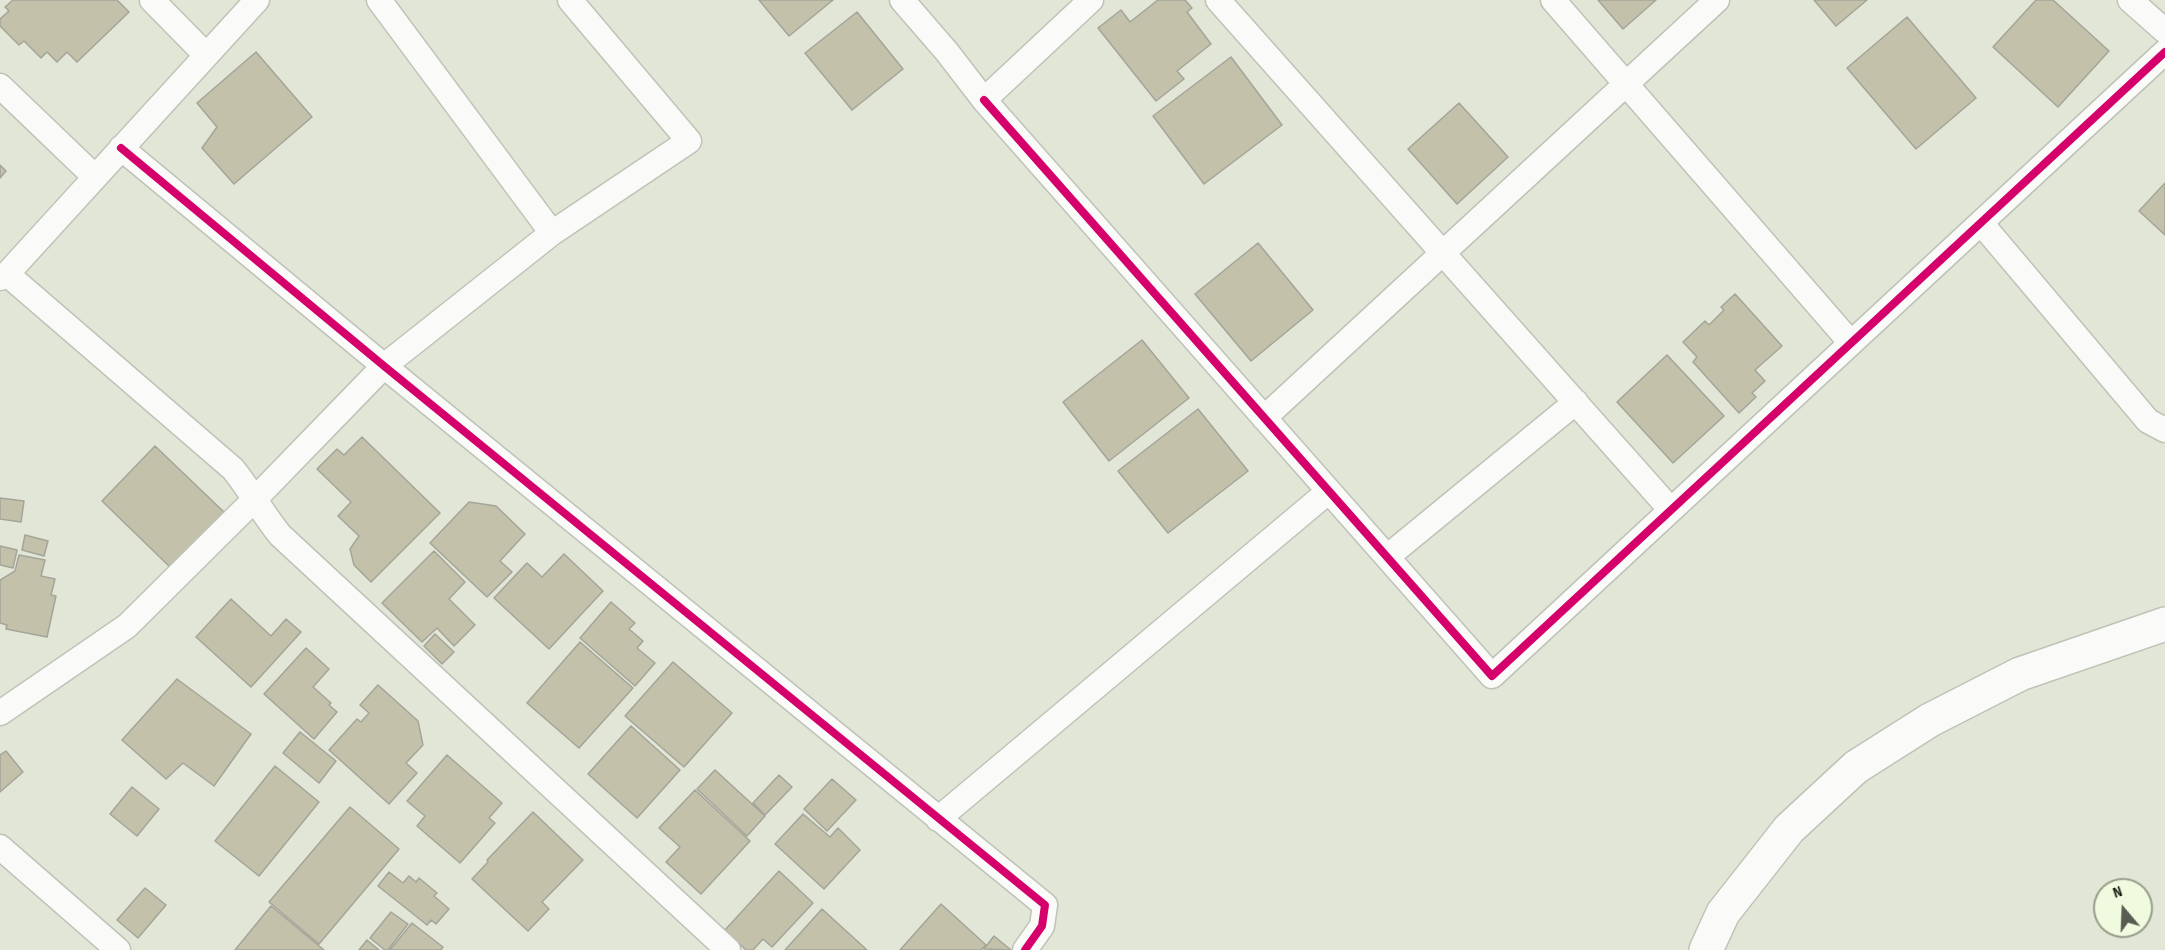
<!DOCTYPE html>
<style>
body{margin:0}
#map{position:relative;width:2165px;height:950px;overflow:hidden;background:#e1e6d7;font-family:"Sofia Sans Condensed",sans-serif}
canvas{display:block}
.north{position:absolute;left:2093px;top:878px;width:60px;height:60px;box-sizing:border-box;background:#f0fade;border:2px solid #969e89;border-radius:50%;rotate:341deg;font-size:16px;font-weight:700;line-height:24px;text-align:center;color:#101309}
.north::after{content:'';display:block;margin:auto;width:21px;height:27px;background:#595d51;clip-path:polygon(50% 0,100% 100%,50% 72%,0 100%)}
</style>
<div id="map">
<canvas width="2165" height="950"></canvas>
<div class="north">N</div>
</div>
<script>
const g = document.querySelector('canvas').getContext('2d');
g.lineJoin = 'round';
function fillPath(path, color) { g.fillStyle = color; g.fill(path, 'evenodd'); }
function strokePath(path, color, width, dash) { g.strokeStyle = color; g.lineWidth = width; g.lineCap = dash ? 'butt' : 'round'; g.setLineDash(dash || []); g.stroke(path); }
const building = new Path2D(`
 M13,0H117L129,12L77,62L67,52L57,62L47,52L41,58L24,41L19,45L0,26V19L9,11L5,7Z
 M759,0H833L789,36Z
 M1158,0H1185L1192,8L1187,12L1211,44L1177,71L1184,79L1156,101L1098,28L1121,10L1130,22Z
 M1598,0H1656L1623,29Z
 M1814,0H1867L1836,26Z
 M2036,0H2053L2109,51L2058,107L1993,47Z
 M857,12L903,69L852,110L805,53Z
 M1907,17L1976,98L1916,149L1847,68Z
 M256,52L312,117L234,184L202,148L217,127L197,103Z
 M1231,57L1282,125L1204,184L1153,116Z
 M1459,103L1508,157L1457,204L1408,149Z
 M0,165L6,171L0,178Z
 M2165,183V235L2139,211Z
 M1258,243L1313,310L1251,361L1195,294Z
 M1735,294L1782,346L1755,370L1765,381L1752,393L1756,397L1739,413L1693,362L1697,357L1683,342L1705,321L1709,325L1724,310L1721,307Z
 M1142,340L1189,398L1109,461L1063,402Z
 M1667,355L1724,416L1673,463L1617,402Z
 M1198,409L1248,471L1168,533L1118,471Z
 M362,437L440,513L371,582L354,565L350,549L359,536L338,516L351,502L317,469L337,449L344,455Z
 M155,446L225,513L171,568L102,501Z
 M0,498L24,501L21,522L0,519Z
 M469,502L496,506L525,534L500,561L512,572L487,597L430,543Z
 M25,535L48,541L44,556L22,550Z
 M0,546L17,550L13,568L0,565Z
 M434,551L465,582L449,599L475,625L454,646L437,628L422,642L382,603Z
 M564,554L603,591L549,649L494,598L527,563L542,577Z
 M19,555L45,560L41,576L55,579L51,595L56,596L47,637L6,629L7,625L0,623V580L15,571Z
 M231,599L271,636L286,619L301,632L251,687L196,637Z
 M611,602L635,623L629,629L643,641L637,648L655,663L635,686L580,638Z
 M435,634L454,652L442,664L424,646Z
 M580,642L633,688L579,748L527,703Z
 M306,648L329,669L313,687L331,703L329,705L337,712L314,739L264,694Z
 M673,662L732,713L684,767L625,716Z
 M177,679L251,734L214,786L183,763L166,779L122,740Z
 M378,685L418,721L423,745L406,763L417,773L389,804L329,750L357,719L361,722L369,713L360,705Z
 M631,726L680,770L637,818L588,774Z
 M300,732L336,761L319,783L283,753Z
 M6,751L23,772L0,792V755Z
 M447,755L502,803L489,818L495,823L460,863L417,826L425,816L407,801Z
 M275,766L319,802L259,876L215,841Z
 M715,770L765,816L747,836L697,789Z
 M779,775L792,787L765,815L753,803Z
 M832,779L856,800L827,831L804,809Z
 M132,787L159,809L137,836L110,814Z
 M695,790L750,841L701,894L666,862L680,847L659,828Z
 M350,807L399,849L319,944L269,902Z
 M533,812L583,860L542,902L549,909L528,931L472,879L488,862L487,860Z
 M803,814L830,837L838,828L860,850L824,889L775,844Z
 M779,871L813,903L772,947L763,939L753,950H746L725,930Z
 M389,872L403,883L409,876L416,882L419,878L437,893L434,896L449,909L436,924L431,920L427,925L378,886Z
 M145,888L166,905L138,938L117,920Z
 M941,904L986,945L981,950H900Z
 M271,906L324,950H235Z
 M822,909L867,950H785Z
 M391,912L408,924L388,950H385L370,938Z
 M412,923L443,947L441,950H390Z
 M994,936L1011,950L984,949Z
 M367,940L379,950H359Z`);
fillPath(building, '#c4c1aa');
strokePath(building, '#a4a599', 1.5);
const street = new Path2D(`
 M152,0L206,55
 M902,0L947,52L984,100L1091,0
 M1218,0L1671,510
 M1553,0L1851,343
 M2130,0L2165,31
 M0,86L95,177
 M984,100L1492,676L2165,52
 M121,148L384,366L1045,905L1042,926L1025,950
 M1981,223L2148,421L2165,430
 M552,233L689,141L570,0
 M7,274L233,469C250,490 263,514 280,535L728,950
 M0,278L7,274L257,0
 M1264,418L1717,0
 M1387,557L1576,402
 M0,713L127,626L254,500L384,366L552,233L379,0
 M938,819L1329,491
 M0,847L118,950`);
const highway = new Path2D(`
 M1706,950L1723,913L1789,829L1856,767L1930,720L2020,674L2165,624`);
strokePath(street, '#bec3b7', 27);
strokePath(highway, '#bec3b7', 36);
strokePath(street, '#fafbf9', 24);
strokePath(highway, '#fafbf9', 33);
strokePath(new Path2D(`
 M984,100L1492,676L2165,52
 M121,148L384,366L1045,905L1042,926L1025,950`), '#d6006c', 8);
</script>
